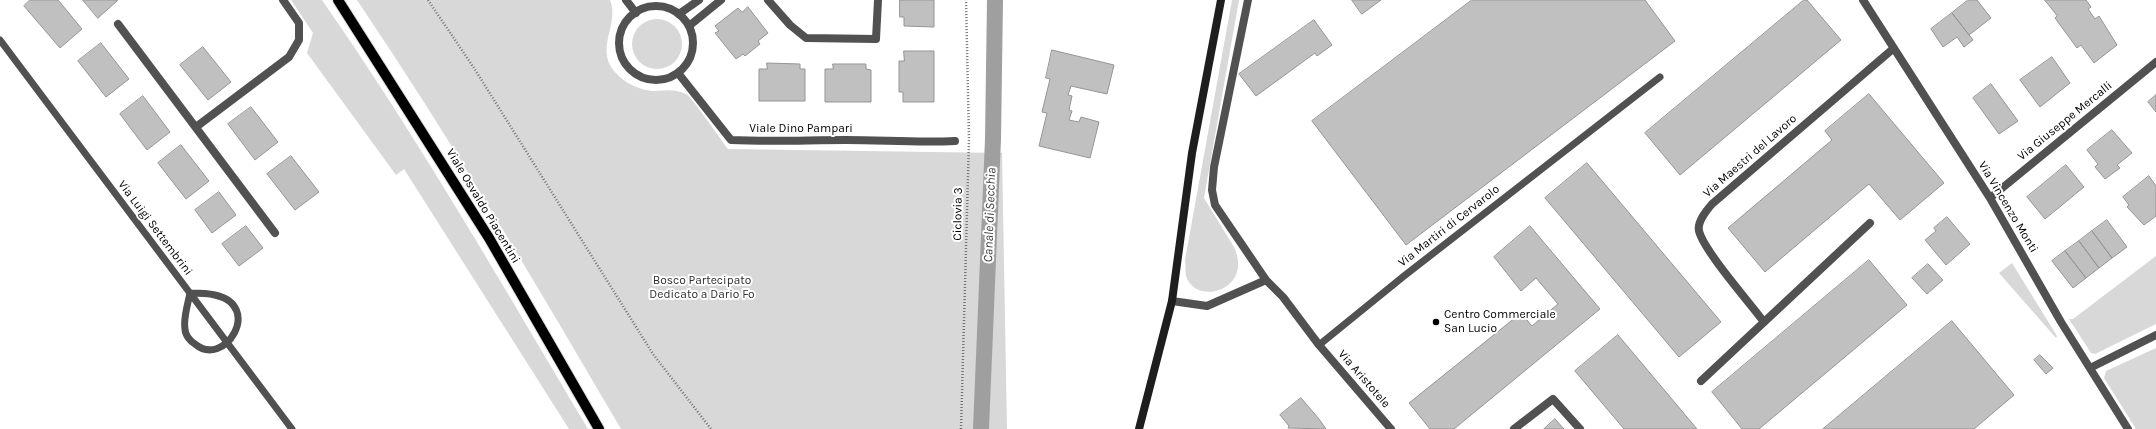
<!DOCTYPE html>
<style>
body{margin:0}
canvas{display:block;background:#fff}
</style>
<canvas width="2156" height="429"></canvas>
<script>
const g = document.querySelector('canvas').getContext('2d');
g.lineJoin = 'round';
function fillPath(path, color) { g.fillStyle = color; g.fill(path, 'evenodd'); }
function strokePath(path, color, width, dash) { g.strokeStyle = color; g.lineWidth = width; g.lineCap = dash ? 'butt' : 'round'; g.setLineDash(dash || []); g.stroke(path); }
function label(font, color, halo, rows, align = 'center') {
  g.font = font + ' Karla,sans-serif'; g.lineWidth = 4; g.setLineDash([]); g.textBaseline = 'middle'; g.strokeStyle = halo; g.fillStyle = color; for (const [text, x, y, turn = 0] of rows) {
    g.save(); g.translate(x, y); g.rotate((+turn || 0) * Math.PI / 180); g.textAlign = isNaN(turn) ? turn : align; if (halo) g.strokeText(text, 0, 0); g.fillText(text, 0, 0); g.restore();
  }
}
fillPath(new Path2D(`
 M291,0H322C418,138 502,284 588,429H569L404,169L396,175L307,53L313,33Z
 M357,0H610C619,22 599,43 610,65C619,81 639,91 656,91C666,90 676,89 686,94C692,97 721,140 728,149L1002,153L1007,429H621C536,284 451,139 357,0Z
 M1232,0H1239L1204,198L1234,247C1254,290 1196,307 1186,276C1185,271 1186,265 1185,260Z
 M632 44a25 25 0 1 1 50 0a25 25 0 1 1-50 0Z
 M2156,256V324L2095,354L2091,353L2069,319H2073Z
 M2012,263L2057,336L2056,338L1999,273Z
 M2156,348V429H2136L2104,378L2106,371Z`), '#d8d8d8');
strokePath(new Path2D(`
 M981,429L993,139L995,0`), '#9f9f9f', 16);
const building = new Path2D(`
 M30,0H58L82,29L60,48L24,6Z
 M83,0H118L98,18Z
 M900,0H934V27L904,26V17H900Z
 M1352,0H1381L1362,14Z
 M1472,0H1645L1675,41L1406,245L1312,121Z
 M1804,0H1807L1841,40L1680,175L1645,133Z
 M1968,0H1977L1991,18L1969,35L1952,13Z
 M2045,0H2086L2091,7L2088,9L2095,19L2099,16L2117,45L2094,63L2081,45L2077,48L2055,18L2057,16Z
 M748,7L768,33L758,41L760,44L745,56L743,54L736,59L715,33L719,31L715,26L738,8L742,12Z
 M1952,13L1973,40L1964,47L1957,37L1943,47L1931,29Z
 M1314,20L1332,45L1317,56L1315,53L1256,96L1239,74Z
 M101,43L129,79L106,97L78,61Z
 M203,47L231,82L208,100L180,65Z
 M1052,50L1114,65L1107,94L1071,86L1068,95L1072,96L1069,110L1072,111L1069,120L1079,122L1081,117L1099,122L1090,158L1039,146L1047,113L1042,112L1050,79L1046,78Z
 M904,51H934V102H903V92H899V61H904Z
 M2052,57L2070,83L2040,107L2020,80Z
 M767,63L800,64V69H805V101H759V69H767Z
 M833,64H866V69L871,70V102H825V69H833Z
 M1991,84L2018,121L1999,134L1973,98Z
 M1869,94L1944,183L1900,220L1869,184L1765,272L1728,228L1832,140L1825,131Z
 M2156,95V112L2148,102Z
 M143,96L170,132L147,150L120,114Z
 M251,107L278,142L255,160L228,124Z
 M2112,130L2132,153L2117,165L2120,168L2105,179L2095,167L2098,164L2087,150Z
 M181,145L209,181L186,199L158,163Z
 M291,156L319,192L295,210L267,174Z
 M1587,163L1721,322L1679,357L1545,198Z
 M2066,165L2084,187L2045,219L2027,197Z
 M2149,176L2156,186V216L2144,225L2127,207L2129,205L2123,197Z
 M219,192L236,215L212,233L195,210Z
 M1947,217L1970,244L1946,265L1925,240L1936,231L1934,228Z
 M2107,220L2127,247L2112,258L2092,231Z
 M246,226L263,248L239,266L222,244Z
 M1530,226L1600,309L1454,429H1430L1409,403L1521,313L1532,326L1558,304L1536,278L1521,291L1494,257Z
 M2092,231L2112,258L2099,268L2079,241Z
 M2079,241L2099,268L2086,278L2065,251Z
 M2065,251L2086,278L2073,288L2052,261Z
 M1869,260L1907,305L1759,429H1742L1712,392Z
 M1928,264L1943,280L1927,294L1912,278Z
 M1952,321L2014,395L1974,429H1823Z
 M1618,335L1697,429H1624L1575,371Z
 M2040,355L2053,368L2046,374L2034,360Z
 M1301,398L1319,419L1326,429L1288,428L1289,426L1280,415Z
 M1555,419L1564,429H1544Z`);
fillPath(building, '#c0c0c0');
strokePath(building, '#959595', 1);
const primary = new Path2D(`
 M338,0L489,238L599,429`);
strokePath(primary, '#dbdbdb', 12);
strokePath(new Path2D(`
 M428,0L474,68L653,354L711,429
 M961,429L969,140L966,0`), '#737373', 2.5, [1, 2]);
strokePath(new Path2D(`
 M0,40L292,429
 M190,293C198,293 207,293 215,295C264,306 224,369 195,344C190,341 185,335 185,329C183,318 188,304 190,293Z
 M1319,345L1404,276L1660,77`), '#515151', 7);
strokePath(new Path2D(`
 M626,0L636,13
 M768,0L790,25L806,38L876,39L878,0
 M1863,0L1990,198L2061,322L2128,429
 M619 43a37 37 0 1 1 74 0a37 37 0 1 1-74 0Z
 M679,14L699,0
 M118,24L275,233
 M689,26L721,0
 M678,73L731,140C769,142 808,140 846,140C883,140 919,143 955,141
 M196,127L289,57L299,40V23L283,0
 M1990,198L2156,62
 M1266,280L1283,297L1319,345L1391,429
 M1172,301L1207,306L1266,280L1215,205L1212,190L1214,167L1248,0
 M1764,322C1750,303 1704,251 1699,231C1697,222 1706,211 1712,204L1894,48
 M2090,368L2156,335
 M1701,381L1870,223
 M1514,429L1553,399L1580,429`), '#515151', 8);
strokePath(new Path2D(`
 M1139,429L1172,301L1192,153L1221,0`), '#1e1e1e', 8);
strokePath(primary, '#000', 10);
for (const [x, y, r, color] of [
 [1436,322,4,"#000"]
]) { const dot = new Path2D(); dot.arc(x, y, r, 0, 2 * Math.PI); g.fillStyle = color; g.fill(dot); strokePath(dot, '#fff', 1.5); }
label('12px', '#000', '#fff', [
 ["Via Giuseppe Mercalli",2065,121,-39],
 ["Viale Dino Pampari",801,129],
 ["Via Maestri del Lavoro",1750,156,-41],
 ["Viale Osvaldo Piacentini",483,206,59],
 ["Via Vincenzo Monti",2008,207,59],
 ["Ciclovia 3",958,214,-89],
 ["Via Martiri di Cervarolo",1449,226,-38],
 ["Via Luigi Settembrini",155,228,53],
 ["Via Aristotele",1364,379,49]
]);
label('12px', '#2f2f2f', '#fff', [
 ["Bosco Partecipato",702,281],
 ["Dedicato a Dario Fo",702,295]
]);
label('12px', '#000', '#fff', [
 ["Centro Commerciale",1444,315],
 ["San Lucio",1444,329]
], 'left');
label('italic 13px', '#404040', '#fff', [
 ["Canale di Secchia",990,215,-88]
]);
</script>
